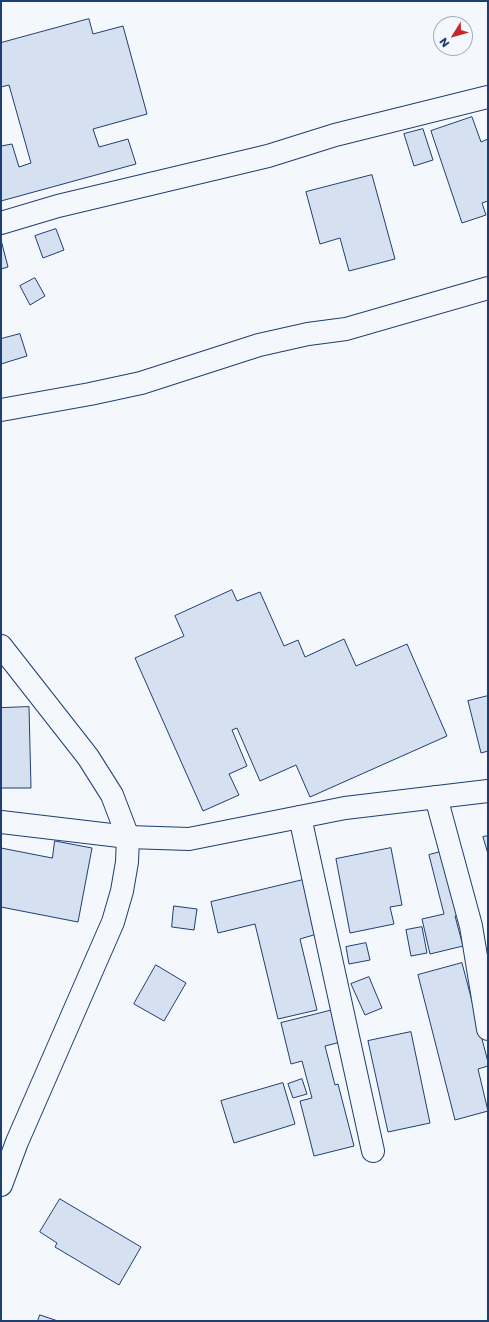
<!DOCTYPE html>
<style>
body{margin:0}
#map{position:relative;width:489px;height:1322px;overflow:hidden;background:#f4f7fb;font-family:Poppins,sans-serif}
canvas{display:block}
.frame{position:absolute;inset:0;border:2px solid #1d3f73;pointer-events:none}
.north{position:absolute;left:433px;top:16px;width:40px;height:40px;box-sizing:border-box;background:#f4f7fb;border:1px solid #9eadc5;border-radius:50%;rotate:233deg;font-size:11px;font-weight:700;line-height:16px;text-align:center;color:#1d3f73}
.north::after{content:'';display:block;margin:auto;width:14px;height:18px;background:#c62828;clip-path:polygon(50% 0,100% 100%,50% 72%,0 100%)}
</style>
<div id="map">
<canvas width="489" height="1322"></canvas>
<div class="frame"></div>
<div class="north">N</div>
</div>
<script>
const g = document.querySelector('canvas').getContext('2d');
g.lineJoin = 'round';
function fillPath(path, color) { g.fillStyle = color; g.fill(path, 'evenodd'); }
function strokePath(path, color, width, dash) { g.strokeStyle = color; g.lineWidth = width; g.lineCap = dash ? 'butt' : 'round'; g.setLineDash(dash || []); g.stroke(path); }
const building = new Path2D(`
 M89,19L93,34L123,26L147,114L93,129L99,147L128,139L136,164L1,201V146L12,144L19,167L31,163L9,85L1,87V43Z
 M472,117L481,142L488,139V201L482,203L486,215L462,223L431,131Z
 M423,129L433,160L414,166L404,134Z
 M372,175L395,259L349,271L340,238L320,244L306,192Z
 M56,229L64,250L43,258L35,236Z
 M1,240L8,267L1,269Z
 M35,278L45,296L30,305L20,286Z
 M20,334L27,356L1,364V339Z
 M232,590L237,601L260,592L284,646L298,640L305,657L344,639L356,666L407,644L447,736L310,797L296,765L260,781L237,728L232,730L247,766L229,774L239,795L203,811L135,658L184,636L175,616Z
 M488,696V751L481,753L468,701Z
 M29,707L31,788H1V708Z
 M488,836V854L483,837Z
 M55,841L92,848L78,922L1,907V848L52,858Z
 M391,848L402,905L390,907L394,924L350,933L336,859Z
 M448,850L465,913L455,916L463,946L430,954L422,919L444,914L429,855Z
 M303,880L317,934L300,939L317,1010L278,1019L255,924L218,933L211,902Z
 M174,906L197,909L194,930L172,927Z
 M422,927L427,953L411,956L406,930Z
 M366,943L370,960L349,964L346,947Z
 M462,963L488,1062V1066L478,1069L488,1111L455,1120L418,975Z
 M156,965L186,983L164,1021L134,1004Z
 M369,977L382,1008L365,1015L351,984Z
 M337,1009L345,1041L325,1046L335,1085L338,1084L354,1146L314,1156L300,1101L312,1098L302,1061L291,1064L281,1023Z
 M411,1032L430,1123L388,1132L368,1041Z
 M302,1079L307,1094L293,1098L288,1084Z
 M283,1083L295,1124L234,1143L221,1101Z
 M60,1199L141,1247L119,1285L55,1247L57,1243L40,1232Z
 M40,1315L58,1321H38Z`);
fillPath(building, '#d5e0f0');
strokePath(building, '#1d3f73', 1);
const minor = new Path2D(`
 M1,223L58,206L268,156L335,135L488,97
 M1,410L90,394L141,383L259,345L308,334L346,329L488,288
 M436,797L471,926L488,1029
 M300,817L373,1151`);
const tertiary = new Path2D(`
 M1,822L128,837L189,839L345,808L488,791`);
const primary = new Path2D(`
 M1,646L88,757L112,795L128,837L127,862L122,891L113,922L17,1142L1,1185`);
strokePath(minor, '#1d3f73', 24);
strokePath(tertiary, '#1d3f73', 24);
strokePath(primary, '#1d3f73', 24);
strokePath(minor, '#f4f7fb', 22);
strokePath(tertiary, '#f4f7fb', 22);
strokePath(primary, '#f4f7fb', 22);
</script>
